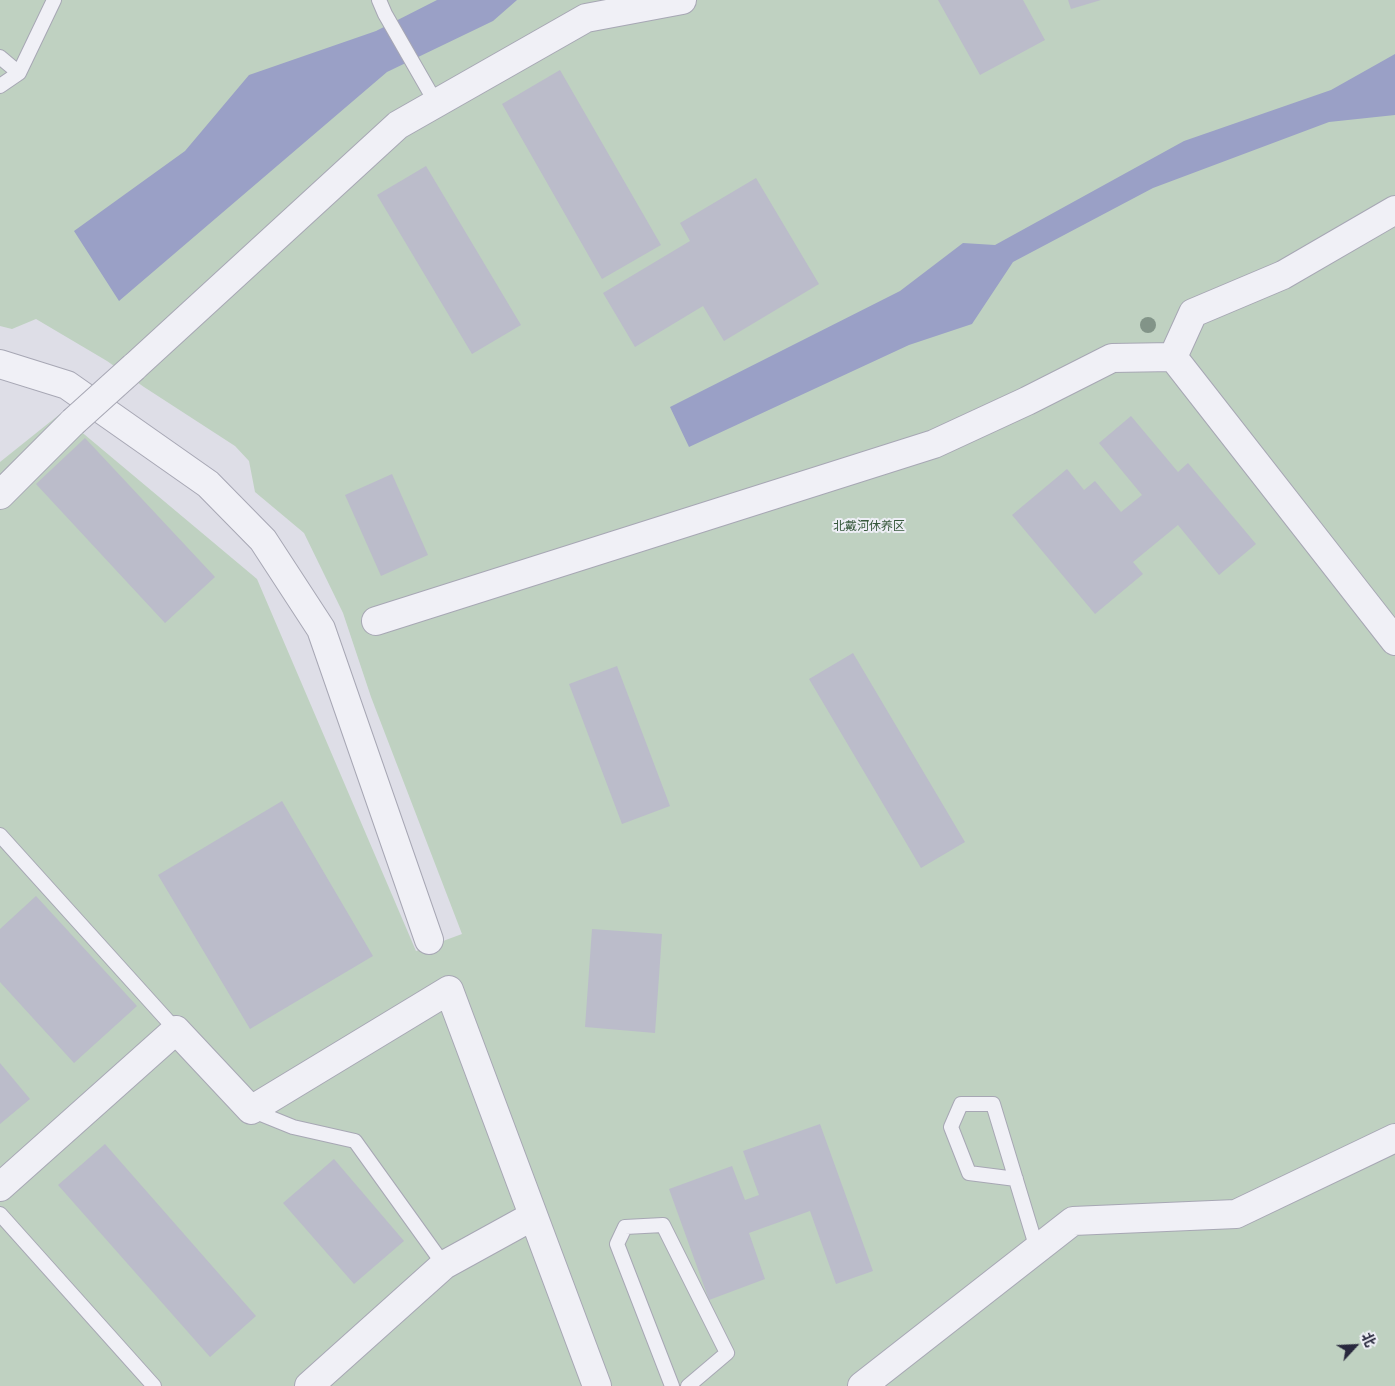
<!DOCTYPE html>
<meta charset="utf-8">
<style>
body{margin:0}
#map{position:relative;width:1395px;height:1386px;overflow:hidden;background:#dedee7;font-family:"Open Sans","Noto Sans SC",sans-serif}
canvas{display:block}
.north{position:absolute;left:1330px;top:1321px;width:50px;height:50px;-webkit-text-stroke:4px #edeef5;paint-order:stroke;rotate:65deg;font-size:14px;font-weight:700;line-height:20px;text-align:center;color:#28283d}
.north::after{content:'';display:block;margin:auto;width:18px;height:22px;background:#28283d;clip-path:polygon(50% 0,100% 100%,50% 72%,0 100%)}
</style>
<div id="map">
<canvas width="1395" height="1386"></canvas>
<div class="north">北</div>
</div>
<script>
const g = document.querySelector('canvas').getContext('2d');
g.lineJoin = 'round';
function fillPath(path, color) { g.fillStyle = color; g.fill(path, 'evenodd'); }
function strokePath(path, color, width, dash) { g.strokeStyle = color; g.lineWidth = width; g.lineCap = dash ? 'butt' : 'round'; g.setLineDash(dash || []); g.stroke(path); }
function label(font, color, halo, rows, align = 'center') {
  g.font = font + ' "Open Sans","Noto Sans SC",sans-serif'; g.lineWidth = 4; g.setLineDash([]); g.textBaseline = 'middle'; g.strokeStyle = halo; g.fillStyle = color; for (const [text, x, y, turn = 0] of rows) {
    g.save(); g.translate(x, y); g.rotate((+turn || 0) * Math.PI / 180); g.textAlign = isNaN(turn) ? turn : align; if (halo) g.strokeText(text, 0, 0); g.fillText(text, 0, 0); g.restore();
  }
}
fillPath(new Path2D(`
 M0,0H1395V1386H0V462L60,414L257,579L416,951L462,934L371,697L343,613L304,533L255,492L249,461L235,446L144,387L107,361L36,319L12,329L0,326Z`), '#bfd1c1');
fillPath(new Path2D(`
 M437,0H517L493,21L387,72L119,301L74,231L185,151L249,75L376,31Z
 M1395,54V115L1329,122L1153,188L1013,262L972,324L909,345L689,447L670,407L900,291L963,243L995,245L1184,141L1331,90Z`), '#9aa0c6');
fillPath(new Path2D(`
 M938,0H1023L1045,40L980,75Z
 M1068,0H1101L1071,9Z
 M560,70L661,245L602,279L502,104Z
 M426,166L521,325L472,354L377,195Z
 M756,178L819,284L724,341L703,306L635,347L603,293L690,241L680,223Z
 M1131,416L1178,472L1188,463L1256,544L1219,575L1178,525L1133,562L1143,574L1095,614L1012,515L1067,469L1084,490L1095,481L1121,512L1142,495L1099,443Z
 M85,438L215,577L165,623L36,484Z
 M392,474L428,555L381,576L345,495Z
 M853,653L965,842L921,868L809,679Z
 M617,666L670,806L622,824L569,684Z
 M282,801L373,956L250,1029L158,875Z
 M36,896L137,1006L74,1063L0,982V929Z
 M592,929L662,934L655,1033L585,1027Z
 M0,1063L30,1099L0,1124Z
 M820,1124L873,1271L836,1284L810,1211L749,1233L765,1279L709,1300L669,1189L732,1166L745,1200L759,1195L743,1151Z
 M105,1144L256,1316L210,1357L58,1185Z
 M334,1159L404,1241L354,1284L283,1203Z`), '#bbbcca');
const lane = new Path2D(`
 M379,0L385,14L436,103
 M0,57L19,73
 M0,86L19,73L54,0
 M0,835L176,1030
 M251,1110L293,1127L355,1141L444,1265
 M1016,1179L969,1173L951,1127L961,1104H993L1037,1249
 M0,1214L154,1386
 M672,1386L617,1244L625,1227L663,1225L727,1353L688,1386`);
const street = new Path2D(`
 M1173,357L1395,641
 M0,364L67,385L208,484L263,540L321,629L429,940
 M134,367L398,125L586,18L682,0
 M0,495L73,422
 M376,621L934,444L1027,401L1112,358L1173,357L1193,313L1283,275L1395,210
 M0,1187L176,1030L251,1110L449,990L597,1386
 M309,1386L444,1265L533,1216
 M862,1386L1073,1221L1236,1214L1395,1138`);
strokePath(lane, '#a7a7b4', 16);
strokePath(street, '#a7a7b4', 30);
strokePath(lane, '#f0f0f6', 14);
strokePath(street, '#f0f0f6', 28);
const streetBridge = new Path2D(`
 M73,422L134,367`);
strokePath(streetBridge, '#a7a7b4', 30, []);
strokePath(streetBridge, '#f0f0f6', 28);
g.fillStyle = '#829488';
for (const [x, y] of [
 [1148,325]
]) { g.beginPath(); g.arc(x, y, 8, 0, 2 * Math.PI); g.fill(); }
label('12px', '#36583b', '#edeef5', [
 ["北戴河休养区",869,527]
]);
</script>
